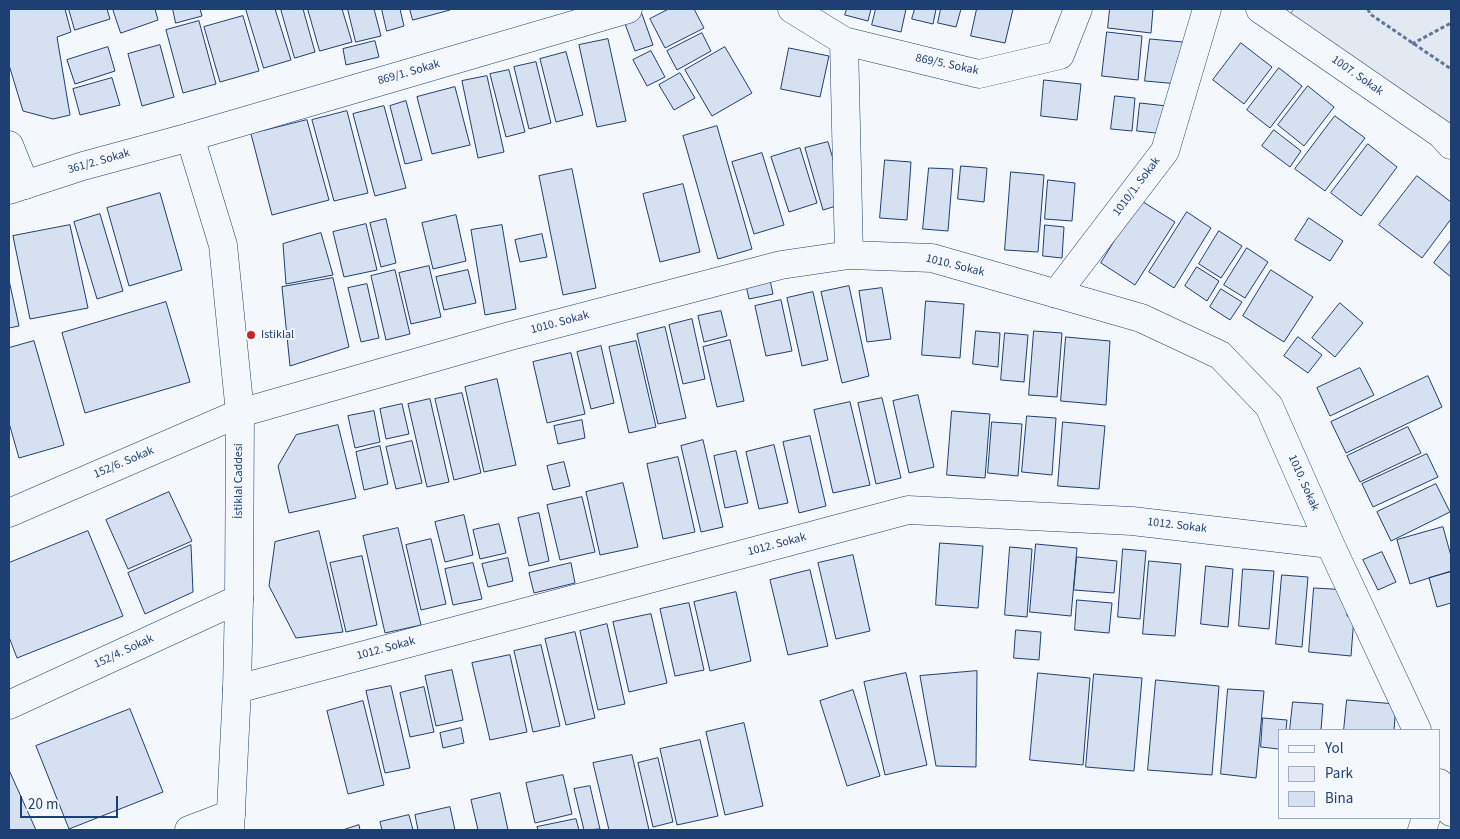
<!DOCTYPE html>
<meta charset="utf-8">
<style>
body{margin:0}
#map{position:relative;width:1460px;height:839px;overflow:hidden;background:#f4f7fb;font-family:"Source Sans 3",sans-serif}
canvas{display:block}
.frame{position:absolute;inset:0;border:10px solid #1d3f73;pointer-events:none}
.legend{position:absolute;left:1278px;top:729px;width:162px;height:90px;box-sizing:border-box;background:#f4f7fb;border:1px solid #9eadc5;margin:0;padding:6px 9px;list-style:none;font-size:15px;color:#1d3f73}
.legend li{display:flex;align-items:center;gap:10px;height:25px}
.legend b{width:25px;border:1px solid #9eadc5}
.scale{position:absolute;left:20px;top:796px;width:98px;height:22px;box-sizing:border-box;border:2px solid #1d3f73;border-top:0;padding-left:6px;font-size:15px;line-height:18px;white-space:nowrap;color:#1d3f73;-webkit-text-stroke:4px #f4f7fb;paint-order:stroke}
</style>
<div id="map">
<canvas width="1460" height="839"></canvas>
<div class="frame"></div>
<ul class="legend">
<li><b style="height:6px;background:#f4f7fb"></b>Yol</li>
<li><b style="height:14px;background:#e3e9f0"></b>Park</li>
<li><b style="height:14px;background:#d5e0f0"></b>Bina</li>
</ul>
<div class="scale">20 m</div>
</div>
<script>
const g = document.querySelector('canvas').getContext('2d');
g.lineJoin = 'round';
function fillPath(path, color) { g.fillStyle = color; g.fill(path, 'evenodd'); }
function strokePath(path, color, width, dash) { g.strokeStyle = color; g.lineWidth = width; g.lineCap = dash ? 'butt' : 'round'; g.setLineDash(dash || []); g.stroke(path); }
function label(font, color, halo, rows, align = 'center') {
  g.font = font + ' "Source Sans 3",sans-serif'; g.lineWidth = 4; g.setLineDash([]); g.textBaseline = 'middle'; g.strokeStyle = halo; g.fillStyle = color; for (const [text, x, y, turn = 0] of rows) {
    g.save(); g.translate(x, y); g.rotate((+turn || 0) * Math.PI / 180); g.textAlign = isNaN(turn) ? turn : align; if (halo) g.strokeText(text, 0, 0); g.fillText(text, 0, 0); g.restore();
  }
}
const green = new Path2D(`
 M1294,9H1451V139L1283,26Z`);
fillPath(green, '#e3e9f0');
strokePath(green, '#687fa3', 1);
const building = new Path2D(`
 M9,9H65L71,32L57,37L70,115L53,119L23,111L9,65Z
 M69,9H107L110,19L75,30Z
 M113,9H155L158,20L121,33Z
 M173,9H200L202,16L176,23Z
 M246,9H275L291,60L264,68Z
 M281,9H303L315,52L295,58Z
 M308,9H342L352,42L320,51Z
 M348,9H374L381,36L356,42Z
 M382,9H400L404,26L387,31Z
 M410,9H450V10L413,20Z
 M669,9H694L704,28L665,48L650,19Z
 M847,9H871L868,21L845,15Z
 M876,9H906L901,32L872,25Z
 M915,9H936L933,24L912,19Z
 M941,9H961L956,27L938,23Z
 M977,9H1013L1005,43L971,36Z
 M1110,9H1153L1151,33L1108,28Z
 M642,14L653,45L635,51L624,21Z
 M243,16L259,71L220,82L204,27Z
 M199,21L216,84L183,93L166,30Z
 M1107,32L1142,36L1138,80L1102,76Z
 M702,33L711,51L677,70L667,51Z
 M608,39L626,121L597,127L579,45Z
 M1150,39L1183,42L1179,84L1145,81Z
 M375,41L379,57L346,65L343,49Z
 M1241,43L1272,67L1244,104L1213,80Z
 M160,45L174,97L142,106L128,54Z
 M108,47L115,71L75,84L67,60Z
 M725,47L752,93L712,116L685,70Z
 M789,48L829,56L820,97L781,89Z
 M651,51L665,77L647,86L633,60Z
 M566,52L583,115L556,122L540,59Z
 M536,62L551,123L529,129L514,67Z
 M1279,68L1302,86L1270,128L1247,110Z
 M509,70L525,132L506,137L490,74Z
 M680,73L695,98L674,110L659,85Z
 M487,76L504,152L478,158L462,81Z
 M112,78L120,105L80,115L73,89Z
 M1044,80L1081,84L1077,120L1041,116Z
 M1308,86L1334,107L1304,146L1278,125Z
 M455,87L470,145L432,154L417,97Z
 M1115,96L1135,98L1132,131L1111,129Z
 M406,101L422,160L405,164L390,106Z
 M1140,103L1167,106L1165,134L1137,131Z
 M384,106L406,188L375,196L353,114Z
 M347,111L368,193L334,201L312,120Z
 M1335,116L1365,138L1325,191L1295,169Z
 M307,120L329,200L272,215L251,134Z
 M717,126L752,249L718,259L683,136Z
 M1274,130L1301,151L1290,167L1262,146Z
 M828,142L846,203L823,210L805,148Z
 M1368,144L1397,167L1361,216L1331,193Z
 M800,148L817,203L789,212L771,157Z
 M762,153L784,225L754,234L732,162Z
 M885,160L911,162L907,220L880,218Z
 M961,166L987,168L984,202L958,199Z
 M929,168L953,169L948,231L923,229Z
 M572,169L596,288L563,295L539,176Z
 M1011,172L1044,175L1038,252L1005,250Z
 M1417,176L1451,202V219L1422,258L1379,225Z
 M1048,180L1075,183L1072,221L1045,219Z
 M683,184L700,252L660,262L643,194Z
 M160,193L182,270L129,286L107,208Z
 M1140,200L1175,222L1135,285L1101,263Z
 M1187,212L1211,228L1174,288L1149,272Z
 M100,214L123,291L97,299L74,222Z
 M456,215L466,261L433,269L422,223Z
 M1309,218L1343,241L1330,261L1295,240Z
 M386,219L396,263L381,267L370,223Z
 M366,224L377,270L344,277L333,232Z
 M70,225L88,308L30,319L13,236Z
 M502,225L516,309L485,315L471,230Z
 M1045,225L1064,227L1062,258L1043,256Z
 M1219,231L1242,246L1221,278L1199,264Z
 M321,233L333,275L286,284L283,244Z
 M542,234L547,257L520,262L515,240Z
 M1451,240V277L1434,263Z
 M1247,248L1268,262L1245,298L1224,285Z
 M429,266L441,317L411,324L399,273Z
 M1197,267L1219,281L1207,301L1185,286Z
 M395,270L410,334L386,340L371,276Z
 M468,270L476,303L444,310L436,277Z
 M1271,270L1313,297L1284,342L1243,316Z
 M333,278L349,347L290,366L282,287Z
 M9,280L19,326L9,328Z
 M770,280L773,294L749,299L746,285Z
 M367,284L379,338L361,342L348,288Z
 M849,286L869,376L842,383L821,292Z
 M882,288L891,339L867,342L859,291Z
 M1221,289L1242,302L1230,320L1210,307Z
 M813,292L828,360L802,366L787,298Z
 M781,300L792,351L766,356L755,306Z
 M926,301L964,304L960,358L922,355Z
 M166,302L190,382L85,413L62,333Z
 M1340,303L1363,323L1335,357L1312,338Z
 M721,311L727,336L704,342L698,316Z
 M692,319L705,379L683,384L669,325Z
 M665,327L686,418L658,424L637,334Z
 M976,331L1000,333L998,367L973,364Z
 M1034,331L1062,333L1057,397L1029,395Z
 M1005,333L1028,335L1024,382L1001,380Z
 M1066,337L1110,341L1106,405L1061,401Z
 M1298,337L1322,355L1308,373L1284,356Z
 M730,340L744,401L717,407L703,347Z
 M34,341L64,445L19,458L9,423V348Z
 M636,341L656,427L629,433L609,347Z
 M601,346L614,403L591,409L577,352Z
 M571,353L585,414L547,423L533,362Z
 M1360,368L1374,395L1330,416L1317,388Z
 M1428,376L1442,407L1346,453L1331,422Z
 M497,379L516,465L484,472L465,387Z
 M462,393L481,473L454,480L435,399Z
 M918,395L934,467L909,473L893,401Z
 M882,398L901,478L876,484L858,403Z
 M430,399L449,482L427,487L408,404Z
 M850,402L870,485L833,493L814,410Z
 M402,404L409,434L386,439L380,409Z
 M374,411L380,442L355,448L348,416Z
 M952,411L990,414L985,478L947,475Z
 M1027,416L1056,418L1052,475L1022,472Z
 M582,420L585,438L558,444L554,426Z
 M992,422L1022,424L1018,476L988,473Z
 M1063,422L1105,426L1099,489L1058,486Z
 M338,425L356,498L289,513L278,466L296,435Z
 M1408,427L1421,453L1360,482L1347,456Z
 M810,436L826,506L799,513L783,442Z
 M703,440L723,527L701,532L681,446Z
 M412,441L422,483L396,489L386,447Z
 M774,445L788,503L759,509L746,452Z
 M380,446L388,484L364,490L356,452Z
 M736,451L748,503L725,508L714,456Z
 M1427,454L1438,477L1373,507L1362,484Z
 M678,457L695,532L663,539L647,464Z
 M564,462L570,486L553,490L547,466Z
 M623,483L638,547L600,555L586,492Z
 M1436,484L1450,512L1391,541L1377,512Z
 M169,492L192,541L128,569L106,520Z
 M582,497L595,552L560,560L547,505Z
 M539,513L549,561L529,566L518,518Z
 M464,515L473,555L445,562L435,522Z
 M499,524L506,553L480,559L473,530Z
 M1443,527L1451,556V571L1410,584L1397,540Z
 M398,528L421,625L385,633L363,536Z
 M88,531L123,616L17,658L9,637V563Z
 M319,531L343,632L296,638L269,586L275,542Z
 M431,539L446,604L421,610L406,545Z
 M940,543L983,546L978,608L936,605Z
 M1036,544L1077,548L1071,616L1030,612Z
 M191,545L193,592L145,614L128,573Z
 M1010,547L1032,549L1027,617L1005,615Z
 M1123,549L1146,551L1140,619L1118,617Z
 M1382,552L1396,582L1378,590L1363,560Z
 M853,555L870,631L836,639L818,563Z
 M362,556L377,625L346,632L330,563Z
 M1077,557L1117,561L1114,593L1074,590Z
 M508,558L513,581L488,587L482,564Z
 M1149,561L1181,564L1175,636L1143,634Z
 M473,563L482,599L453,605L445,569Z
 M571,563L575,583L534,593L529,573Z
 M1206,566L1233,569L1228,627L1201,624Z
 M1243,569L1274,571L1269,629L1239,626Z
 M810,570L828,646L788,655L770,580Z
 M1451,572V603L1437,607L1429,578Z
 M1282,575L1308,577L1302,647L1276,644Z
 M1314,588L1349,590L1347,616L1354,617L1351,656L1309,652Z
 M736,592L751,661L710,671L694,602Z
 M1077,600L1112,603L1109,633L1075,630Z
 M689,603L704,670L675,676L660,609Z
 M651,614L667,683L629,692L613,622Z
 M607,624L625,704L598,710L580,631Z
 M1016,630L1041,632L1039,660L1014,658Z
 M575,632L595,718L566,725L545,639Z
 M541,645L560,726L533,732L514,651Z
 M510,655L527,732L490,740L472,663Z
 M452,670L463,720L436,726L425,676Z
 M977,671L976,767L936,766L920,676Z
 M906,673L927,765L885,775L864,682Z
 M1038,673L1090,678L1083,765L1030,760Z
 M1094,674L1142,678L1134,771L1086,767Z
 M1156,680L1219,686L1212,775L1148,770Z
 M391,686L410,768L385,773L366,691Z
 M424,687L434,732L410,737L400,693Z
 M1228,689L1264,691L1256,778L1221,774Z
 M853,690L880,776L847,786L820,701Z
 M1347,700L1396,704L1394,730H1344Z
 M363,701L384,785L348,794L327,711Z
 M1293,702L1323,704L1321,730H1290Z
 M130,709L163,792L69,829L36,746Z
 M1263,718L1287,720L1286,730H1279V749L1261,747Z
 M744,723L763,806L725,815L706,732Z
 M461,728L464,743L443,748L440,733Z
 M700,740L718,816L677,825L660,749Z
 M632,755L649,830H609L593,763Z
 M658,758L673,822L653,827L638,763Z
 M9,770L36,830H9Z
 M563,775L572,814L535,823L526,783Z
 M590,786L600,829L584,830L574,789Z
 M500,793L508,830H478L471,800Z
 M450,807L455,830H418L415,815Z
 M409,815L413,830H382L380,822Z
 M576,819L579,830H538L537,827Z
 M359,825L360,830H343Z`);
fillPath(building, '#d5e0f0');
strokePath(building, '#1d3f73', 1);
const minor = new Path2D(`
 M792,9L844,41L979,74L1060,55L1078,9
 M1260,9L1441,134L1451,145
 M844,41L849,255
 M190,137L628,9
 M9,145L25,185
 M1056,294L1165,151L1207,9
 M9,513L240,413L510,336L781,265L849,255L932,258L1141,318L1220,355L1269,406L1330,544L1417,730
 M237,689L908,510L1132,521L1330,544
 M9,705L239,599
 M1439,783L1451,812
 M189,830L231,814
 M1422,830L1426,818`);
const tertiary = new Path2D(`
 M9,190L83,166L190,137L223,245L240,413L239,599L237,689L230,830`);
strokePath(minor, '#1d3f73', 29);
strokePath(tertiary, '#1d3f73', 29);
strokePath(new Path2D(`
 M1368,9L1370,14L1451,69
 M1412,44L1451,23`), '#5e769c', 3, [4, 2.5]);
strokePath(minor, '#f4f7fb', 28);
strokePath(tertiary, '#f4f7fb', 28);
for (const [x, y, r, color] of [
 [251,335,5,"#c62828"]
]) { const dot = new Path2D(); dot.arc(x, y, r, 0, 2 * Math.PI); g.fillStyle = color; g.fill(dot); strokePath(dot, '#f4f7fb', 2); }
label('12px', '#1d3f73', '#f4f7fb', [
 ["869/5. Sokak",947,65,12],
 ["869/1. Sokak",409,73,-16],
 ["1007. Sokak",1357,76,35],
 ["361/2. Sokak",99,162,-16],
 ["1010/1. Sokak",1137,187,-53],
 ["1010. Sokak",955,266,14],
 ["1010. Sokak",560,323,-15],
 ["152/6. Sokak",124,463,-23],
 ["İstiklal Caddesi",239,481,-90],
 ["1010. Sokak",1303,483,66],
 ["1012. Sokak",1177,526,7],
 ["1012. Sokak",777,545,-15],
 ["1012. Sokak",386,649,-15],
 ["152/4. Sokak",124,652,-25]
]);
label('12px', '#1d3f73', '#f4f7fb', [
 ["Istiklal",261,335]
], 'left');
</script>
